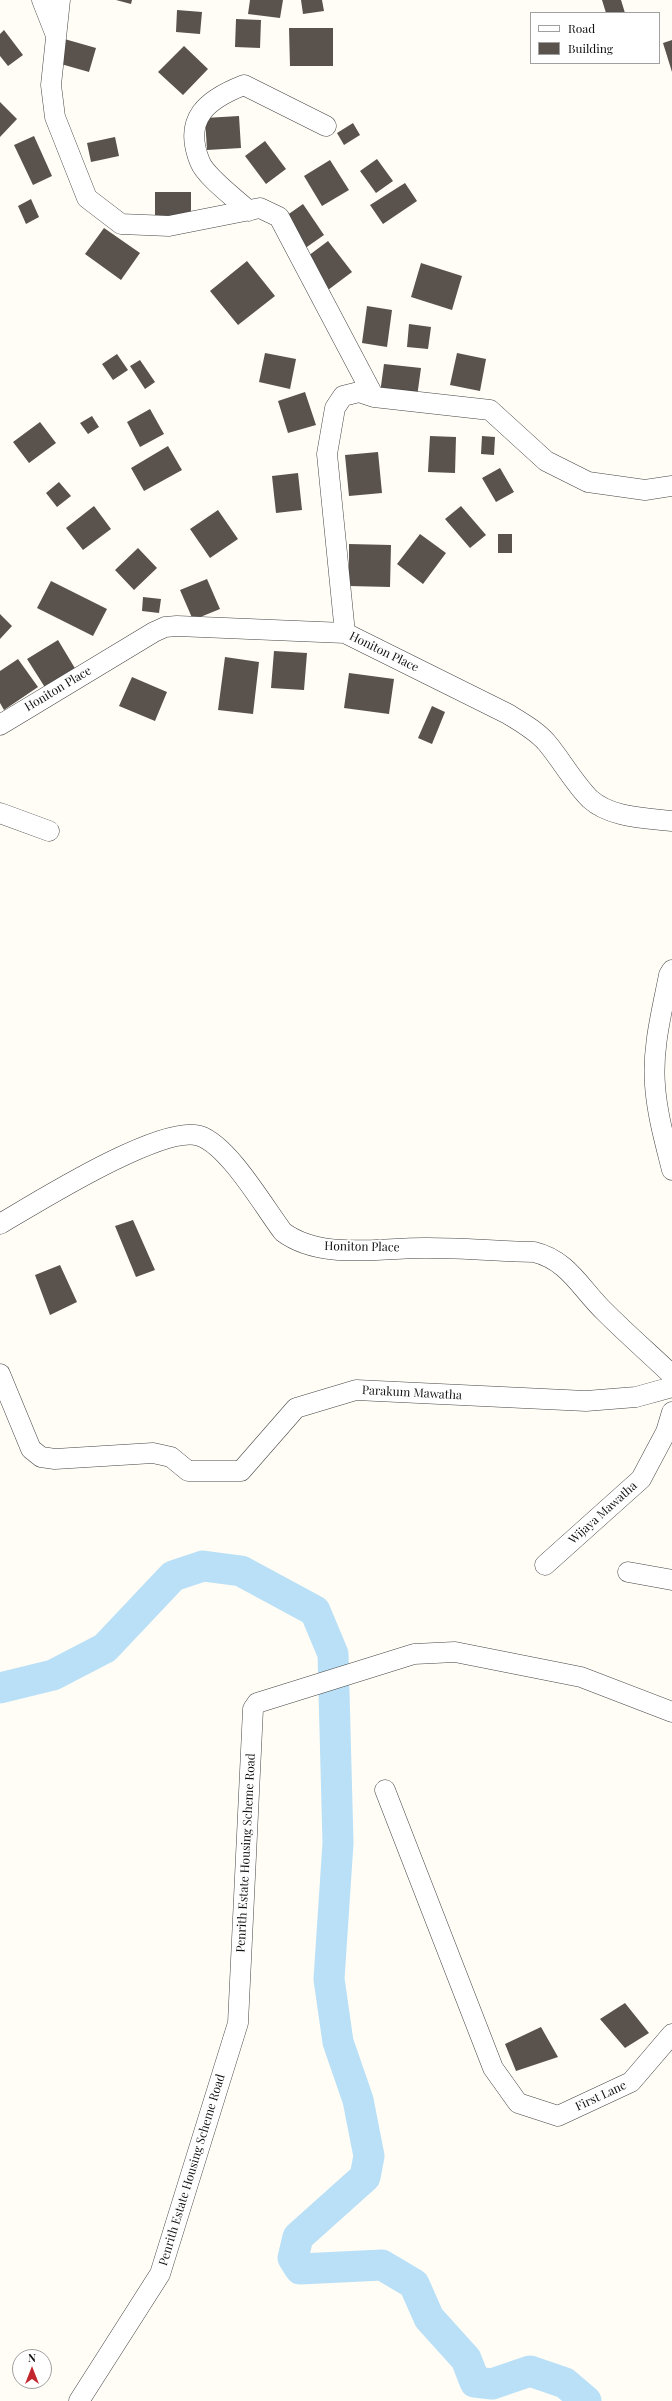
<!DOCTYPE html>
<style>
body{margin:0}
#map{position:relative;width:672px;height:2401px;overflow:hidden;background:#fffdf5;font-family:"Playfair Display",serif}
canvas{display:block}
.legend{position:absolute;left:530px;top:12px;width:130px;height:52px;box-sizing:border-box;background:#fff;border:1px solid #a0a0a0;margin:0;padding:5px 7px;list-style:none;font-size:12px;color:#111}
.legend li{display:flex;align-items:center;gap:8px;height:20px}
.legend b{width:20px;border:1px solid #a0a0a0}
.north{position:absolute;left:12px;top:2349px;width:40px;height:40px;box-sizing:border-box;background:#fff;border:1px solid #a0a0a0;border-radius:50%;rotate:0deg;font-size:11px;font-weight:700;line-height:16px;text-align:center;color:#111}
.north::after{content:'';display:block;margin:auto;width:14px;height:18px;background:#c4262e;clip-path:polygon(50% 0,100% 100%,50% 72%,0 100%)}
</style>
<div id="map">
<canvas width="672" height="2401"></canvas>
<ul class="legend">
<li><b style="height:5px;background:#fff"></b>Road</li>
<li><b style="height:11px;background:#5a524d"></b>Building</li>
</ul>
<div class="north">N</div>
</div>
<script>
const g = document.querySelector('canvas').getContext('2d');
g.lineJoin = 'round';
function strokePath(path, color, width, dash) { g.strokeStyle = color; g.lineWidth = width; g.lineCap = dash ? 'butt' : 'round'; g.setLineDash(dash || []); g.stroke(path); }
function fillPath(path, color) { g.fillStyle = color; g.fill(path, 'evenodd'); }
function label(font, color, halo, rows, align = 'center') {
  g.font = font + ' "Playfair Display",serif'; g.lineWidth = 4; g.setLineDash([]); g.textBaseline = 'middle'; g.strokeStyle = halo; g.fillStyle = color; for (const [text, x, y, turn = 0] of rows) {
    g.save(); g.translate(x, y); g.rotate((+turn || 0) * Math.PI / 180); g.textAlign = isNaN(turn) ? turn : align; if (halo) g.strokeText(text, 0, 0); g.fillText(text, 0, 0); g.restore();
  }
}
strokePath(new Path2D(`
 M0,1688L53,1675L105,1648L173,1576L203,1566L241,1571L315,1611L333,1654L338,1843L329,1979L338,2042L358,2100L369,2156L365,2177L298,2237L293,2258L300,2269L382,2265L414,2284L429,2318L466,2359L475,2382L492,2384L530,2371L565,2383L586,2401`), '#b9e0f7', 31);
fillPath(new Path2D(`
 M116,0H132L131,4Z
 M250,0H283L280,18L248,14Z
 M301,0H322L324,11L303,14Z
 M602,0H621L625,13H606Z
 M177,10L202,12L200,34L176,32Z
 M236,19L261,20L260,48L235,47Z
 M289,28H333V66H290Z
 M4,30L23,55L8,66L0,56V34Z
 M61,38L96,48L89,72L54,62Z
 M672,40V72L663,43Z
 M184,46L208,69L183,95L158,72Z
 M0,102L17,119L0,137Z
 M239,116L241,148L207,150L205,118Z
 M353,123L360,135L344,145L337,133Z
 M34,136L52,176L33,185L14,145Z
 M115,137L119,156L91,162L87,143Z
 M265,141L286,169L266,184L245,156Z
 M377,159L393,181L376,193L360,171Z
 M330,160L349,190L322,206L304,176Z
 M405,183L417,201L383,224L370,205Z
 M155,192H191V216L155,217Z
 M31,199L39,217L26,224L18,206Z
 M303,204L324,235L304,249L283,218Z
 M104,228L140,253L121,280L85,254Z
 M328,241L352,272L328,290L304,259Z
 M247,261L275,296L238,325L210,291Z
 M421,263L462,276L452,310L411,297Z
 M367,306L392,310L387,347L362,343Z
 M409,324L431,327L428,349L407,347Z
 M265,353L296,359L290,389L259,382Z
 M457,353L486,359L480,391L450,385Z
 M117,354L128,370L113,380L102,364Z
 M140,360L155,382L145,389L130,366Z
 M384,364L421,368L417,397L380,393Z
 M305,392L316,425L288,433L278,401Z
 M150,409L164,434L140,447L127,422Z
 M92,416L99,427L88,434L80,423Z
 M40,422L56,443L29,463L13,442Z
 M430,436L456,437L455,473L428,472Z
 M482,436L495,437L494,455L481,454Z
 M168,446L182,470L144,491L131,468Z
 M378,452L382,493L349,496L345,455Z
 M500,468L514,492L496,502L482,478Z
 M298,473L302,510L276,513L272,476Z
 M59,482L71,496L57,507L46,493Z
 M94,506L111,529L83,550L66,528Z
 M461,506L486,535L470,548L445,519Z
 M218,510L238,539L210,558L190,529Z
 M420,534L446,553L423,584L397,564Z
 M498,534H512V553H498Z
 M349,544L391,545L390,587L349,586Z
 M138,548L157,568L134,590L115,570Z
 M207,579L220,609L193,620L180,590Z
 M51,581L107,609L93,636L37,608Z
 M143,597L161,599L159,613L142,611Z
 M0,614L12,626L0,639Z
 M58,640L76,670L46,689L27,659Z
 M274,651L307,653L304,690L271,688Z
 M225,657L259,662L253,714L218,710Z
 M18,659L38,687L4,710L0,703V671Z
 M349,673L394,679L389,714L344,708Z
 M132,677L167,692L155,721L119,706Z
 M432,706L445,712L432,744L418,738Z
 M133,1220L155,1270L136,1277L115,1226Z
 M60,1265L77,1302L50,1315L35,1275Z
 M625,2003L649,2033L625,2048L600,2019Z
 M541,2027L558,2057L516,2071L505,2044Z`), '#5a524d');
const minor = new Path2D(`
 M42,0L55,33
 M60,0L51,85L55,117L87,198L121,224L169,226L260,208L279,217L374,397
 M249,211C236,199 206,177 200,162C182,118 208,99 244,85L326,126
 M345,633L327,454L335,408L343,396L359,392L374,397L490,410L546,461L588,482L645,490L672,486
 M0,725L154,632L165,627L177,626L345,633L508,714C521,722 537,731 547,743C562,761 574,783 590,799C611,818 646,818 672,821
 M0,813L49,831
 M672,970L669,975C662,1011 652,1048 655,1085C657,1114 665,1142 672,1170
 M0,1224C36,1203 163,1123 200,1136C229,1146 264,1207 283,1232C322,1261 382,1247 428,1248C463,1248 499,1251 534,1252C568,1260 581,1289 605,1312C627,1334 650,1354 672,1375
 M0,1374L31,1449L41,1457L55,1459L153,1453L171,1457L188,1471H241L296,1408L356,1390L586,1401L636,1397L672,1387
 M545,1565L641,1479L666,1432L672,1412
 M628,1572L672,1580
 M385,1790L493,2068L518,2103L558,2116L631,2082L672,2034
 M79,2401L160,2274L238,2023L253,1709L257,1703L414,1654L455,1652L581,1677L672,1712`);
strokePath(minor, '#444', 21);
strokePath(minor, '#fff', 20);
label('12px', '#111', '#fff', [
 ["Honiton Place",384,652,26],
 ["Honiton Place",58,689,-31],
 ["Honiton Place",362,1247,1],
 ["Parakum Mawatha",412,1393,3],
 ["Wijaya Mawatha",603,1513,-42],
 ["Penrith Estate Housing Scheme Road",246,1853,-87],
 ["First Lane",601,2096,-25],
 ["Penrith Estate Housing Scheme Road",192,2170,-73]
]);
</script>
